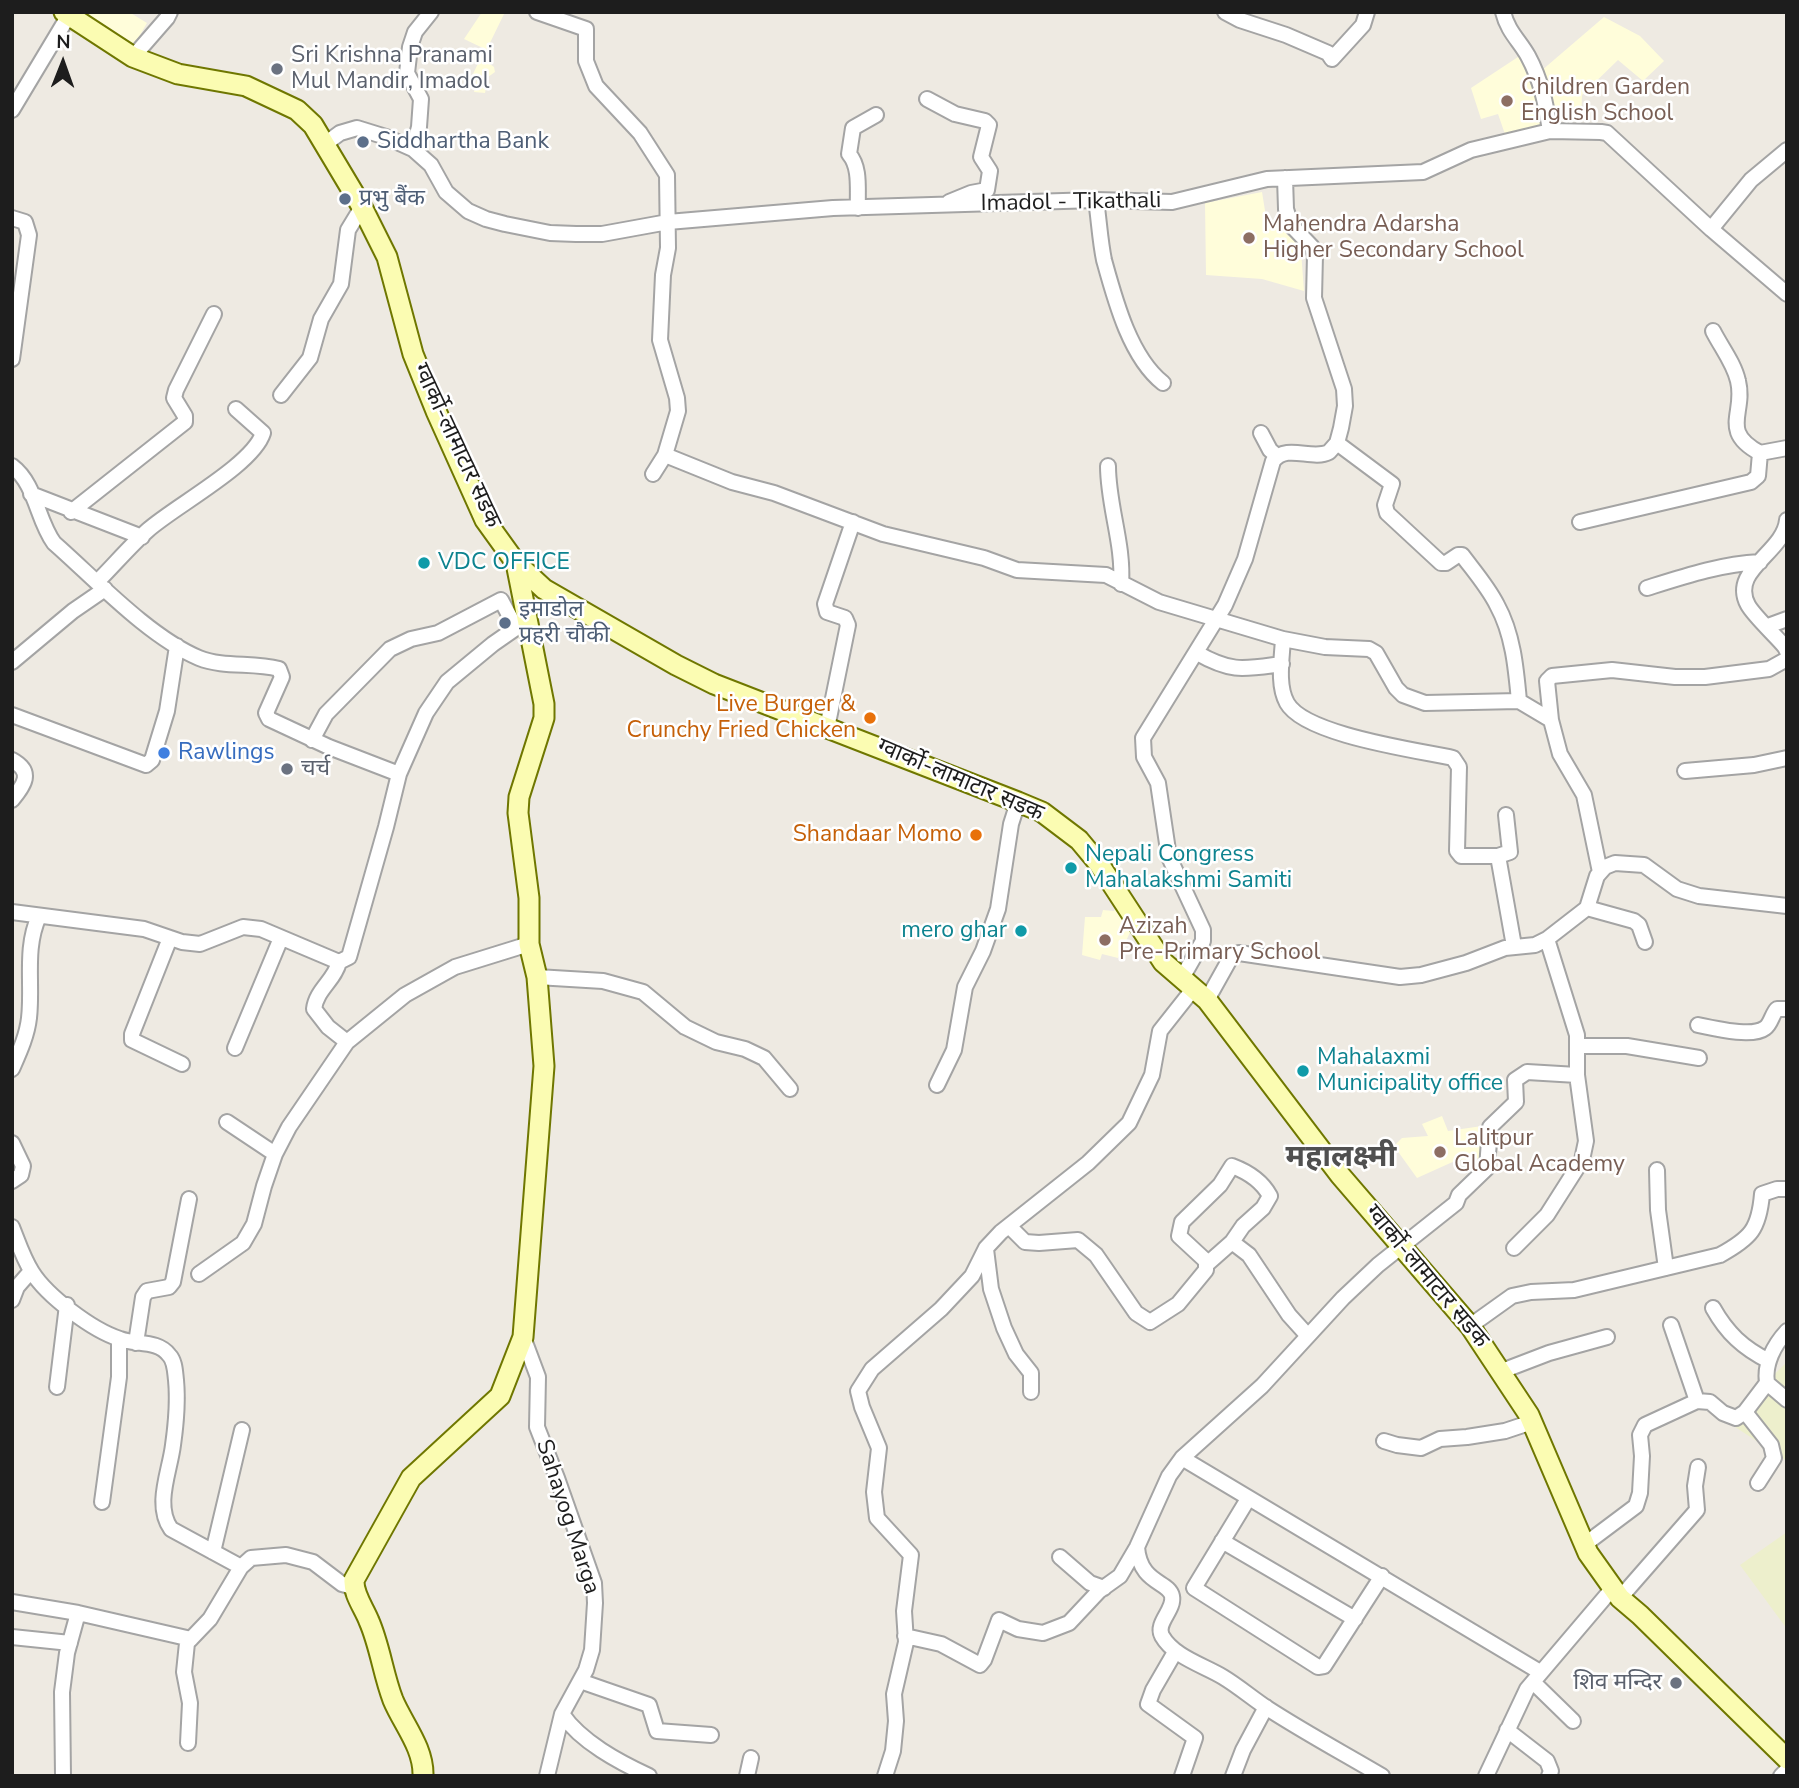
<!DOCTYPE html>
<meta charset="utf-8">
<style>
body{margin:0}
#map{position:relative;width:1799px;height:1788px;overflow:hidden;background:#eeeae2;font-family:"Nunito Sans",sans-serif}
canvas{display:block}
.frame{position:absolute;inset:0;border:14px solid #1d1d1d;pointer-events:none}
.north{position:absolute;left:28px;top:28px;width:70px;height:70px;-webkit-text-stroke:5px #fff;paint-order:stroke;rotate:1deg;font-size:19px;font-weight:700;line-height:28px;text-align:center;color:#1d1d1d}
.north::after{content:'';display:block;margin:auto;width:24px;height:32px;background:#1d1d1d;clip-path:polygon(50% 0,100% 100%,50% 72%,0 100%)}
</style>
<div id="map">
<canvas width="1799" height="1788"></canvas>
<div class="frame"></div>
<div class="north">N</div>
</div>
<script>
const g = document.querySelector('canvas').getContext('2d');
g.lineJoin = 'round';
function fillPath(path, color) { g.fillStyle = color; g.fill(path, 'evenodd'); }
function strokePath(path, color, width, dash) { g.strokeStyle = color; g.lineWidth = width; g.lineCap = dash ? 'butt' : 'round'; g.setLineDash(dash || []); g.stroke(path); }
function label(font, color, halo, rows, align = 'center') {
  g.font = font + ' "Nunito Sans","Noto Sans Devanagari",sans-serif'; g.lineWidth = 5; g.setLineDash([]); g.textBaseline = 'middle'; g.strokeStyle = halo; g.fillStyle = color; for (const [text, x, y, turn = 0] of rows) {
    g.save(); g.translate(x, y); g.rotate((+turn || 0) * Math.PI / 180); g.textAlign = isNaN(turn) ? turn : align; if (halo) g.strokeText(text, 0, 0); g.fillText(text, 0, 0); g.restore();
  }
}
fillPath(new Path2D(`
 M83,12H129L147,23L134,45Z
 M482,12H505L485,53L486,61L494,67L495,72L488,77L485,93L474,92L477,80L471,78L485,49L464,39Z
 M1604,17L1640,36L1664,61L1643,81L1618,60L1582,95L1581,121L1553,118L1541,71Z
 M1521,55L1532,75L1544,126L1507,140L1498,114L1481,119L1471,88Z
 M1262,192L1267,223L1280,218L1287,235L1298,242L1301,251L1304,291L1262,279L1206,275L1205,203Z
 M1116,907L1133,926L1118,958L1102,954L1100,960L1082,955L1085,917H1101L1103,910L1114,911Z
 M1442,1116L1448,1131L1482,1126L1481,1158L1457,1160L1417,1178L1394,1146L1402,1138L1428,1136L1422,1124Z`), '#fffdda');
fillPath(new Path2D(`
 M1787,1362V1461L1726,1421Z
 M1787,1532V1629L1740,1565Z`), '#edefcc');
const street = new Path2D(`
 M537,12L586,29V61L596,86L640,133L667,175L668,248L663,275L660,340L677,398L678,411L665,455L653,474
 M1225,12L1240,20L1286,35L1328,53L1332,59L1363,25L1367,12
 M1503,12C1508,32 1519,40 1528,56C1541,80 1546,104 1550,131
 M133,57L167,18L170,12
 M927,99L955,114L985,121L989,125L981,157L990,171L987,190L971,193L949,202
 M12,110L69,15
 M325,144L340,133L357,128L386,137L413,149L431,165L446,192L468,211L486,219L505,224L550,233L576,234H602L668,222L833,208L1096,200L1172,202L1267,179L1423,172L1471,150L1550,131L1601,132L1607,133L1711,229L1787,294
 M413,149L419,127L421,99L407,73L410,47L415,32L431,12
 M1096,200C1099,220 1100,241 1104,260C1115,300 1130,357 1163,383
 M858,208C857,190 861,168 849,154L853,128L876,115
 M12,218L25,222L29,235L12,359
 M1711,229L1751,180L1787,150
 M1713,331C1721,347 1734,363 1738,381C1746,413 1719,431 1760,453
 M281,395L310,358L321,319L341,284L348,230L362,207
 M1261,433L1270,450L1277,456
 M1337,443L1392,484L1385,505L1387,513L1441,563H1446L1458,555H1462C1474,571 1488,587 1497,605C1513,634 1516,668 1519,701
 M665,455L732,482L774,493L883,534L984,558L1017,570L1106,575L1159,602L1283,639L1325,647L1369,649L1376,653L1396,688L1403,695L1425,703L1519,701L1551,720L1560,754L1584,795L1600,872
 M12,466C36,484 37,520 54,543C95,579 149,637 199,658C224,668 253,662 279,669L282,677L266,713L269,719L329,747L399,774
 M1108,466C1108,506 1124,544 1121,584
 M31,494L142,537
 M71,512L185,422V416L174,398L176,390L214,314
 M1787,520C1784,553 1729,570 1748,605C1754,616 1776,636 1785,647L1787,651
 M1580,522L1751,482L1758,476L1760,453L1787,448
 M98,581C115,564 130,546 148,530C175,506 253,465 263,433L236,409
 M1647,588C1685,576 1721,564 1760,562
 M1768,626L1787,619
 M1283,639C1282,658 1277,685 1287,703C1305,735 1416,750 1453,758L1459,767L1457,851L1461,856H1498L1514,946
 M1197,653C1232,673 1244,669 1282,664
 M12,662L73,611L105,589
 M12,715L146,765L152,760L167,711L177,646
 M1551,720L1547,681L1552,676L1612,670L1675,677H1705L1769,669L1787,659
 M827,728L848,625L845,618L827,612L825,604L853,522
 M312,740L326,714L390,649L411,639L438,633L501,600L516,628
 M12,760C34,772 24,785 12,800
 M1685,771L1754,765L1787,758
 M1498,856L1510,852L1506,815
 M1587,908L1634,921L1639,925L1645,942
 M12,912L144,929L182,942L200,944L243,927L261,929L339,962L349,957L386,827L399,774L426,713L447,682L493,644L516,628L527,625
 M170,938L132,1034V1040L182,1064
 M339,962C335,980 316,990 314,1009L328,1027L347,1042
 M537,977L603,981L643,992L685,1027L716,1042L745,1049L764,1058L790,1089
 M1182,978L1203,941V930L1169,857L1158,783L1144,757L1143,738L1225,605L1245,559L1273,461C1287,443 1312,461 1329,452L1337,443L1341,428L1345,406L1344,389L1314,298L1315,255L1312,247L1291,225L1286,209L1285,178
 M1207,1000L1231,957L1239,953L1400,977L1421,975L1466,963L1505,948L1535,945L1547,939L1587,908L1597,876L1605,867L1615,863L1644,865L1677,889L1699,896L1787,906
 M1698,1025C1713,1028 1752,1038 1765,1028C1771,1024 1772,1014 1777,1009H1787
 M1577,1046H1627L1699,1058
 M235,1048L281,938
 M12,1069C19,1053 27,1036 29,1018C33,984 24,949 39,916
 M937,1085L954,1050L965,987L983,951L998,909L1011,824L1018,802
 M227,1122L275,1154
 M12,1143L23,1166L21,1175L12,1181
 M1657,1170L1658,1210L1666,1268
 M1009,1226L1025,1242L1039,1243L1078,1240L1096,1255L1136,1313L1150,1322L1178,1304L1206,1270V1265L1232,1242L1243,1226L1263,1208L1270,1196C1262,1181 1248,1172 1232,1166L1220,1185L1182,1222L1179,1236L1206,1261V1265
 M12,1227C18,1242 23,1258 32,1272C47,1296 92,1330 120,1339C136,1345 158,1340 169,1355C175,1361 175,1372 176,1380C178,1401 176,1424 173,1445C170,1471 154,1505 171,1529L241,1567
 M1232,1242L1249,1255L1289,1315L1308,1336
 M1514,1248L1547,1215L1582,1160L1586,1141L1577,1075V1035L1547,939
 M986,1249L991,1289L1004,1328L1016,1354L1031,1373V1392
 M199,1274L243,1243L254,1224L264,1186L275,1154L289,1127L347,1042L405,995L455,967L529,944
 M12,1300L17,1287L31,1271
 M1713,1308C1727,1333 1743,1348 1769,1361
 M1671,1325L1697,1401
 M1470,1326L1512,1296L1531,1292L1574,1290L1720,1255C1751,1238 1759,1229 1762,1194L1777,1189H1787
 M1787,1331C1774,1345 1764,1364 1767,1383L1787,1400
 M523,1337L538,1377L537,1427L557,1478L594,1583L595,1603L592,1650L586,1670L562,1714L547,1776
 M136,1343L143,1297L147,1291L169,1287L173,1282L189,1199
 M1502,1371L1549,1353L1607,1337
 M57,1387L67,1305
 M1745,1412L1771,1445L1774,1458L1758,1483
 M1384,1441L1397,1445L1421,1448L1440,1439L1467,1437L1505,1431L1532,1422
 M1182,1458L1540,1672
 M1248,1499L1194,1588L1318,1667L1324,1666L1382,1576
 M102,1502L119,1377V1339
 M1222,1541L1355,1619
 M1584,1545L1636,1506L1640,1493L1642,1456L1640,1435L1645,1425L1697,1401L1710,1402L1723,1413L1736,1418L1745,1412L1767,1383
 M1137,1547C1140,1584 1169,1581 1172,1596C1175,1610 1155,1623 1162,1636C1174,1657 1203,1665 1223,1677C1238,1686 1252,1698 1267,1708C1304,1732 1343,1753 1382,1776
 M213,1552L242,1430
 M1060,1557L1090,1583L1104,1588
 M1620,1598L1697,1510L1695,1486L1698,1467
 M12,1602L78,1613L191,1639
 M905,1636L941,1644L980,1665L984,1660L999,1620L1018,1629L1043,1633L1069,1623L1099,1591L1120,1576L1137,1547L1169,1476L1182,1458L1262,1386L1343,1298L1378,1265L1456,1203L1459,1195L1487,1168L1490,1127L1516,1102L1515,1080L1527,1072L1577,1075
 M12,1637L70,1643
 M1175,1652L1153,1690L1148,1704L1195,1738L1182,1776
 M580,1681L649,1705L657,1731L711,1735
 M1533,1682L1573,1721
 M562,1714C581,1742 619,1762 649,1776
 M1507,1730L1547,1761L1551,1771L1549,1776
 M188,1743L190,1703L184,1672L187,1643L210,1619L241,1567L251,1558L286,1555L313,1562L342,1584L353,1587
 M63,1776L62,1692L67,1653L78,1613
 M747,1776L751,1758
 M885,1776L893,1751L896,1721L894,1694L906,1642L904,1611L911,1555L877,1518L874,1492L879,1448L862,1407L858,1391L872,1369L941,1309L972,1276L986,1248L1001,1232L1088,1163L1129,1123L1152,1075L1160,1031L1194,988
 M1233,1776L1243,1750L1266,1707
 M1486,1776L1527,1689L1612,1589
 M1781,1776L1787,1770`);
const secondary = new Path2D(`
 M64,12L133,57L178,74L246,86L297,110L313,125L362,207L387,257L413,354L436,411L485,520L516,563L544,589L676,665L714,684L1018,802L1042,812L1079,840L1099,864L1163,962L1207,1000L1340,1175L1470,1326L1529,1415L1588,1553L1620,1598L1640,1615L1787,1759
 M423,1776C424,1748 403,1724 393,1700C383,1674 380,1646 369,1621C364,1608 353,1594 354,1580L411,1478L500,1396L523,1337L544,1066L537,977L529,944V898L518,813L519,797L544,718V704L516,563`);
strokePath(street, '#a4a4a4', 18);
strokePath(secondary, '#6f7700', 23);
strokePath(street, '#fff', 14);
strokePath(secondary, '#fbfcb2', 19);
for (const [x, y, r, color] of [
 [277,69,7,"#6b7280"],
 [1507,101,7,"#8d6e63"],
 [363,142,7,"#5c6f8a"],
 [345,199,7,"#5c6f8a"],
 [1249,238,7,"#8d6e63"],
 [424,563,7,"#0f9aa8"],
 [505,623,7,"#5c6f8a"],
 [870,718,7,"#e8710a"],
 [164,753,7,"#3f7fe0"],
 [287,769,7,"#6b7280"],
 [976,835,7,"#e8710a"],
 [1071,868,7,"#0f9aa8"],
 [1021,931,7,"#0f9aa8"],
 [1105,940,7,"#8d6e63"],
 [1303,1071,7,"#0f9aa8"],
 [1440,1152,7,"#8d6e63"],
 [1676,1683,7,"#6b7280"]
]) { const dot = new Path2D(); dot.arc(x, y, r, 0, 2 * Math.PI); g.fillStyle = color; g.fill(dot); strokePath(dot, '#fff', 2.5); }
label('23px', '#5b616d', '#fff', [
 ["Sri Krishna Pranami",291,56],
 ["Mul Mandir, Imadol",291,82],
 ["चर्च",301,769],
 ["शिव मन्दिर",1662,1683,"right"]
], 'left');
label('23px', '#785e54', '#fff', [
 ["Children Garden",1521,88],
 ["English School",1521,114],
 ["Mahendra Adarsha",1263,225],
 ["Higher Secondary School",1263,251],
 ["Azizah",1119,927],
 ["Pre-Primary School",1119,953],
 ["Lalitpur",1454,1139],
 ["Global Academy",1454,1165]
], 'left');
label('23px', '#4e5e75', '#fff', [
 ["Siddhartha Bank",377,142],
 ["प्रभु बैंक",359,199],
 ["इमाडोल",519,610],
 ["प्रहरी चौकी",519,636]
], 'left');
label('23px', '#1d1d1d', '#fff', [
 ["Imadol - Tikathali",1071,203,-1],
 ["ग्वार्को-लामाटार सडक",456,446,65],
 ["ग्वार्को-लामाटार सडक",960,781,23],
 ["ग्वार्को-लामाटार सडक",1426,1277,50],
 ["Sahayog Marga",567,1517,72]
]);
label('23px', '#0d838f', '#fff', [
 ["VDC OFFICE",438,563],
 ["Nepali Congress",1085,855],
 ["Mahalakshmi Samiti",1085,881],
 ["mero ghar",1007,931,"right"],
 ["Mahalaxmi",1317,1058],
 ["Municipality office",1317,1084]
], 'left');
label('23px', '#c56008', '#fff', [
 ["Live Burger &",856,705],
 ["Crunchy Fried Chicken",856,731],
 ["Shandaar Momo",962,835]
], 'right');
label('23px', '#366cbe', '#fff', [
 ["Rawlings",178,753]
], 'left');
label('bold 30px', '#505050', '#fff', [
 ["महालक्ष्मी",1341,1159]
]);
</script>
